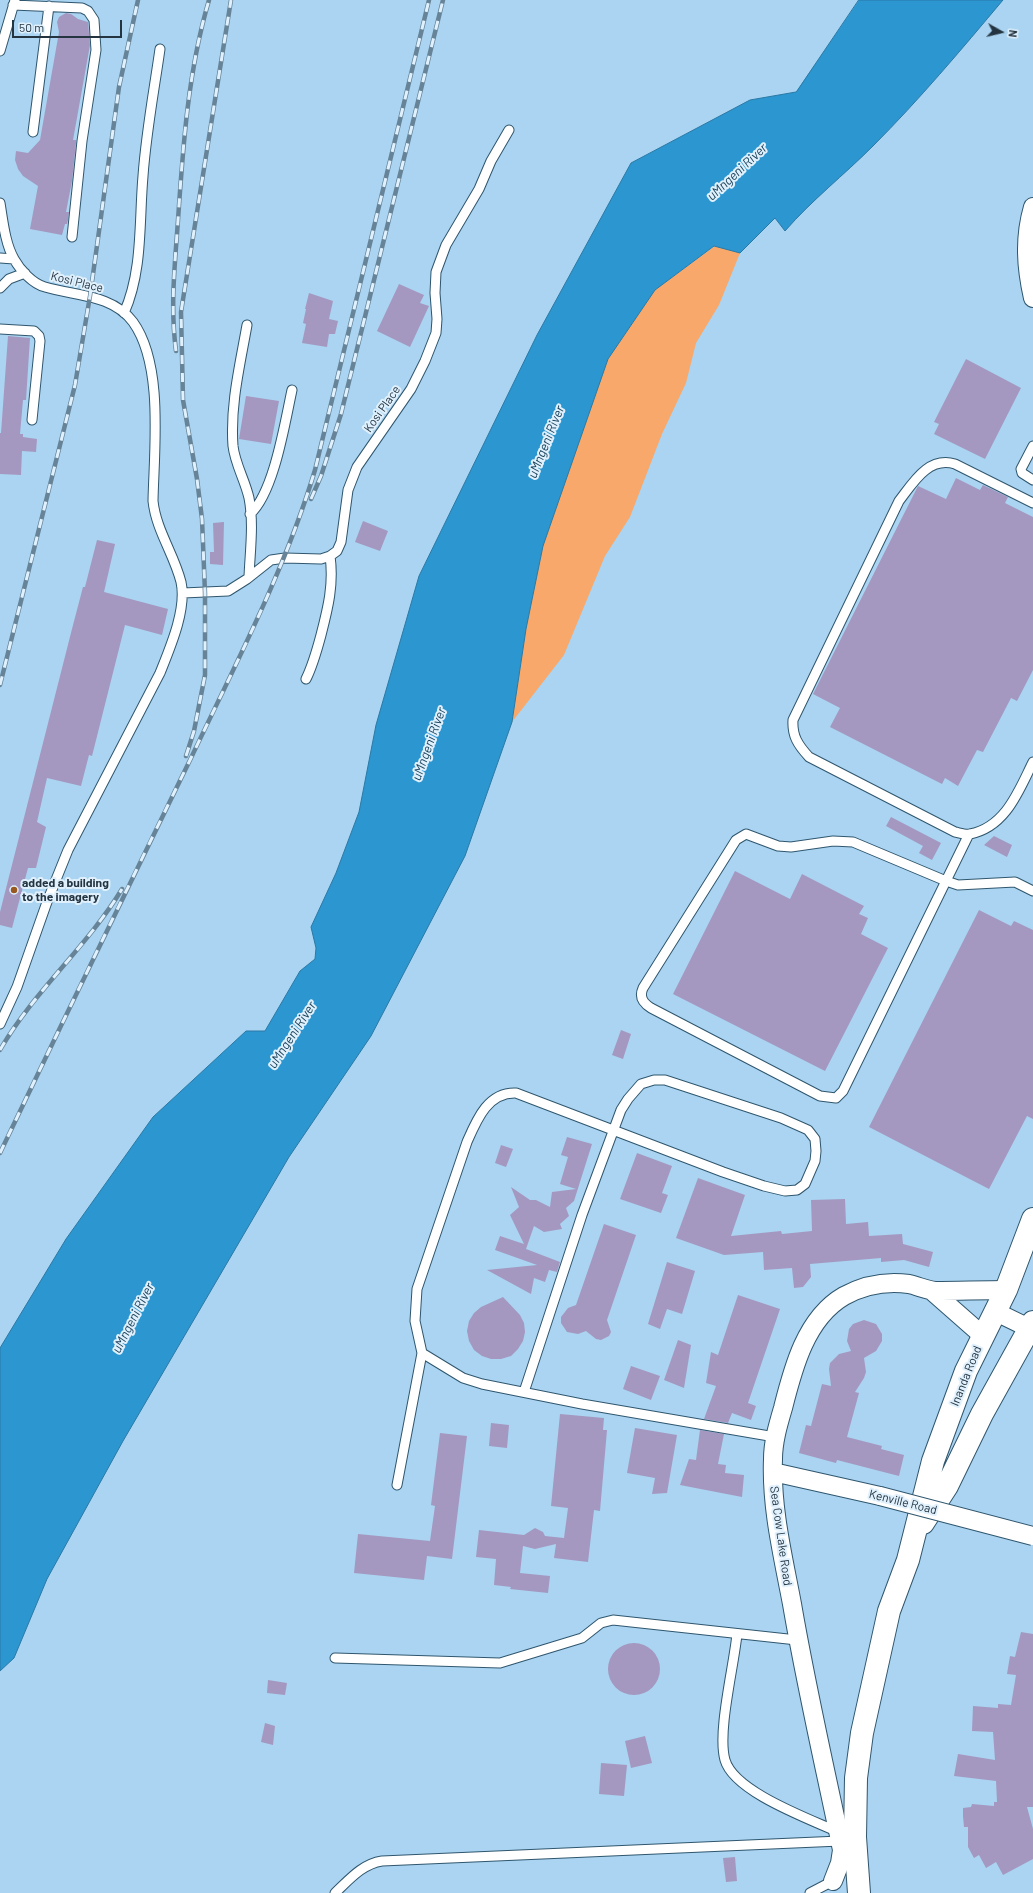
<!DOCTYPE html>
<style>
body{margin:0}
#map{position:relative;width:1033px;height:1893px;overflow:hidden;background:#aad4f1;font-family:Barlow,sans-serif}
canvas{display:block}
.north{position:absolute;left:981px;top:12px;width:40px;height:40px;-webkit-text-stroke:3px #e0f1fd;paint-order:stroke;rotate:98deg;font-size:11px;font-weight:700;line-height:16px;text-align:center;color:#243541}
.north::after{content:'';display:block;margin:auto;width:14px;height:18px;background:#243541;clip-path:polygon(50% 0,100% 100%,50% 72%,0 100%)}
.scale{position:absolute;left:12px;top:20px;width:110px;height:18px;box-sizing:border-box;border:2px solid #243541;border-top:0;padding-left:5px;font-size:12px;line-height:14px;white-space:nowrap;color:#243541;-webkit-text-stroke:3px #e0f1fd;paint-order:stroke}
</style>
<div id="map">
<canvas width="1033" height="1893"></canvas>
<div class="north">N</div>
<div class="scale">50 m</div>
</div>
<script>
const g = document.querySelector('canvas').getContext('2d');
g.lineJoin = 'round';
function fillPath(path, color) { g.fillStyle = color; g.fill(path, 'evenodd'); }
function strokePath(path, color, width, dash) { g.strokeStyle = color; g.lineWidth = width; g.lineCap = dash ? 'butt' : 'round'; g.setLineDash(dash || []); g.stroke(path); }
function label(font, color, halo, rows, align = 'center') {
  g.font = font + ' Barlow,sans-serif'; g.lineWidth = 4; g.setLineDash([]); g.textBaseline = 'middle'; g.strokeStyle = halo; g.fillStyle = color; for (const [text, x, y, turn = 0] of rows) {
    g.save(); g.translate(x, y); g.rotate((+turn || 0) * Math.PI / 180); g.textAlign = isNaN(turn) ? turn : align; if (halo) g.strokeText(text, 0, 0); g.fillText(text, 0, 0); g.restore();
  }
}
fillPath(new Path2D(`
 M715,246L740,253L719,305L696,343L686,383L662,434L630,517L605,556L564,655L512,722L526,629L543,546L608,359L655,290Z`), '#f7a86a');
const water = new Path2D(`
 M859,0H1003C961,50 919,100 873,146C844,175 812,200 785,231L775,218L740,253L714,246L655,290L608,359L543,546L526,629L512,722L465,856L371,1036L289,1157L123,1441L47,1579L14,1658L0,1671V1348L66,1239L153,1117L246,1031H265L300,971L315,959L316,948L311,927L336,873L359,812L376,725L419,576L537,335L631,163L750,100L796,92Z`);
fillPath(water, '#2c96d0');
strokePath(water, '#2a79a5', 1);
fillPath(new Path2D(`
 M66,13L71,14L78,19L88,22L90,45L73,140H76V143L72,181L66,212H69L68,220L67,224H65L62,235L30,229L38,186L23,176L18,169L15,160L16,151L28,153L40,140L59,32L57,22L59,17Z
 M399,284L424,295L420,303L429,306L410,347L377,331Z
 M309,293L333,301L329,319L338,321L335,334H329L327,347L302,343L306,324L303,323L306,309H305Z
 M8,336L30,338L26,400H23L20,434H23V437L37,439L36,452L22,451L21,475L0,474V433H1Z
 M966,359L1021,388L985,459L934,434L939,424L934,422Z
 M246,396L279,401L271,444L239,439Z
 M956,478L980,490L983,485L1008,497L1005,503L1033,517V670L1017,701L1011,698L983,752L977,750L958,786L945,778L942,784L830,727L840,708L813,694L918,486L946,499Z
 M363,521L388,531L380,551L355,542Z
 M224,522L223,565L210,564V552H214L213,523Z
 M97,540L115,544L104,592L168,609L162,635L125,625L92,756L89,755L81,786L47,778L37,822L46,827L36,868H28L12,928L0,925V912L73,625L83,587H85Z
 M891,817L941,843L932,860L919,853L923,846L886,826Z
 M994,836L1012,845L1007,857L984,845Z
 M735,871L790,899L802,874L864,906L859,914L868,918L861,934L888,948L825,1071L673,994Z
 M979,910L1011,926L1014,921L1033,930V1119L1027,1116L989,1189L869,1127Z
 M621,1030L631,1034L623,1059L612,1055Z
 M567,1137L592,1144L574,1201L566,1208L569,1216L560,1224L562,1229L544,1232L534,1226L526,1249L560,1262L557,1272L549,1270L545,1282L534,1278L531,1294L487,1270L537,1265L495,1250L500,1236L524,1244L510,1215L519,1207L511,1187L530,1200H536L550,1207L552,1192L576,1189L560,1184L568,1157L561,1155Z
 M501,1145L513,1149L506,1167L495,1163Z
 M637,1153L672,1166L662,1193L668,1195L661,1213L620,1199Z
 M698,1178L745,1195L731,1236L781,1231L782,1234L812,1231L811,1200L845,1199L846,1224L868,1222L869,1236L902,1234L903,1244L933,1252L929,1267L904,1260L881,1262V1258L810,1264L811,1277L803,1287L794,1288L792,1268L764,1270L763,1252L724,1255L676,1238Z
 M604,1224L636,1235L607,1320L611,1332L609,1336L601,1340L596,1339L586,1331L578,1334L567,1332L561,1323V1317L568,1308L576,1305Z
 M667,1262L695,1271L682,1314L667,1309L660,1329L648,1324Z
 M738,1295L780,1309L748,1403L756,1406L751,1420L732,1413L728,1423L704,1419L716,1386L706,1383L711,1352L718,1355Z
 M503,1297L520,1315L524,1323L525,1332L523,1341L518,1349L511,1356L501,1359H491L482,1356L474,1350L469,1341L467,1331L469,1321L474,1313L481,1307Z
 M864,1320L876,1324L882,1334V1341L876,1351L864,1358L866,1372L864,1378L855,1392L859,1393L847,1437L882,1446L881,1449L904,1455L899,1476L837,1460L836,1463L799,1453L806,1425L811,1426L822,1384L831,1386L829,1369L830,1363L839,1354L851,1351L847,1341L849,1329L853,1324Z
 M678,1340L691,1345L684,1388L664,1380Z
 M631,1366L660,1376L651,1400L623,1389Z
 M560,1414L604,1418L603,1430H607L600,1511L594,1510L588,1562L554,1558L556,1544L535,1549L523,1546L520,1573L550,1576L548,1593L510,1589L511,1587L494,1585L496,1559L476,1557L479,1530L524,1535L535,1528L543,1532L545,1536L564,1538L568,1508L551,1506Z
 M491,1423L509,1425L507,1448L489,1446Z
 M635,1428L677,1435L667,1493L652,1494L655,1478L627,1473Z
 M700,1430L724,1434L718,1464L726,1465L725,1473L744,1475L742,1497L680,1485L689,1459L696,1460Z
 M440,1433L467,1436L452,1559L427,1556L424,1580L354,1573L358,1534L430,1541L435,1506L431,1505Z
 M1021,1632L1033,1634V1807H1027L1033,1829V1859L1003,1875L996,1862L986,1868L979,1855L974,1858L968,1847V1827H964L963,1816V1808L971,1807L972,1804L994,1806V1802H997L996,1781L954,1776L958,1754L995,1760L993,1732L972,1731L973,1706L998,1708V1704L1011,1705L1016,1675L1007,1674L1010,1656L1015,1657Z
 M608 1669a26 26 0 1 1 52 0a26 26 0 1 1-52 0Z
 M268,1680L287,1683L285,1695L267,1693Z
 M265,1723L275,1726L273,1745L261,1742Z
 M645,1736L652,1763L631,1768L625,1741Z
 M601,1763L627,1765L624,1796L599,1794Z
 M735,1857L737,1881L726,1882L723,1858Z`), '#a498c1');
const service = new Path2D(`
 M13,5L82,8L88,11L94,20L96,50L82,141L72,237
 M0,51L15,0
 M33,132L49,6
 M0,203C3,221 5,243 14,259C20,270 33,284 45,287C75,296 112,294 133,322C164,365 154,450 153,501C156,530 174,554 181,582C187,609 170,648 160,673L68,850L47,902L17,987L0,1024
 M0,258L14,259
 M0,288L9,279L25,273
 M124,313C143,271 139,221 143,176C146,133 154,91 160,49
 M247,325C240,365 230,405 233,446C235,464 245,480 249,498C254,524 250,551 249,577
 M0,329L34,331L39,336L40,341L32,420
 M1033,446L1021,469L1022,473L1033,480
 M1033,503L955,464C928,456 913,483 899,501L793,720C792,736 798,745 809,757L955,832C960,833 966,835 970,834C1006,827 1019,790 1033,762
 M250,514C274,493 285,422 292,390
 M183,593L228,591L247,579L271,560L285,558L321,559L330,556L337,551L341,542L348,490L357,467L411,389L425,361L436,333L437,319L435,293L436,272L446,245L479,189L491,161L509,130
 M306,679C313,665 317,650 321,635C328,608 334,584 330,556
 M969,834L843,1091L836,1098L820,1096L651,1008C643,1003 639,997 643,988L736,840L746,834L778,846L791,847L833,841L853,842L946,881L958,885L1015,882L1033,891
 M422,1353L463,1378L482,1384L582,1404L775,1437
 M397,1485L422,1353L415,1321L417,1289L467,1142C477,1119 488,1092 516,1093L723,1172L764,1186L785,1191L797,1190L805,1184L815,1161L816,1151L815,1139L808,1130L781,1118L665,1080H654L641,1084L628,1099L621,1110L582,1215L524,1392
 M737,1634C734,1666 717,1732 725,1760C734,1792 810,1819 838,1832
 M335,1658L500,1663L582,1638L601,1623L613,1620L797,1640
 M335,1893C349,1880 362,1864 382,1861L840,1841
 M810,1893L833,1881`);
const minor = new Path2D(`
 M1033,207C1024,238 1026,267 1033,298
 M932,1291L982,1335
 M996,1312L1033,1330
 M773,1472L880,1496
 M833,1881L840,1863L842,1850C825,1768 806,1686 792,1604C783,1556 771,1508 773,1459C773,1442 778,1425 783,1408C793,1368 806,1318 844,1296C864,1285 887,1281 909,1284C918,1286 926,1290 935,1291C958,1291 982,1290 1006,1290`);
const secondary = new Path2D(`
 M923,1523L947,1486L982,1414L1033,1322
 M859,1893L855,1837L856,1778L862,1733L889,1611L908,1560L933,1461L966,1371L1006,1290L1033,1219`);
strokePath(service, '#2f566e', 11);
strokePath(minor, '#2f566e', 20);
strokePath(secondary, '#2f566e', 24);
strokePath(service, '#fff', 9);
strokePath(minor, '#fff', 18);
strokePath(secondary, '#fff', 22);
const rail = new Path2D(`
 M176,351C170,306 175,264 178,220C183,146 188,71 209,0
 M311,499L321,476L341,414L443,0
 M0,685L75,385L90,296L119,87L138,0
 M186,756L194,731L205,675V593L202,519L197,479L183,400L181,312L231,0
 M0,1050C34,991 87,947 122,889
 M0,1153C63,1021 127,889 191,758C236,663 285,570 315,470L429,0`);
strokePath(rail, '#668397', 4.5);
strokePath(rail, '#e0f1fd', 3, [9]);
const minorBridge = new Path2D(`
 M880,1496L1033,1536`);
strokePath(minorBridge, '#2f566e', 20, []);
strokePath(minorBridge, '#fff', 18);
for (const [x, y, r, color] of [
 [14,890,4,"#985820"]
]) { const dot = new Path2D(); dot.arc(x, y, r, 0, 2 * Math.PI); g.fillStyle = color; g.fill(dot); strokePath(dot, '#e0f1fd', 1.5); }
label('12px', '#243541', '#e0f1fd', [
 ["Kosi Place",77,282,14],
 ["Kosi Place",382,409,-55],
 ["Inanda Road",966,1376,-68],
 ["Kenville Road",903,1502,14],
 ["Sea Cow Lake Road",781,1536,82]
]);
label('bold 12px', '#243541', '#e0f1fd', [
 ["added a building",22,883],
 ["to the imagery",22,897]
], 'left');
label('italic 13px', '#153f57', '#e0f1fd', [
 ["uMngeni River",737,172,-43],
 ["uMngeni River",546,442,-68],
 ["uMngeni River",429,744,-70],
 ["uMngeni River",292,1035,-57],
 ["uMngeni River",133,1318,-63]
]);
</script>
